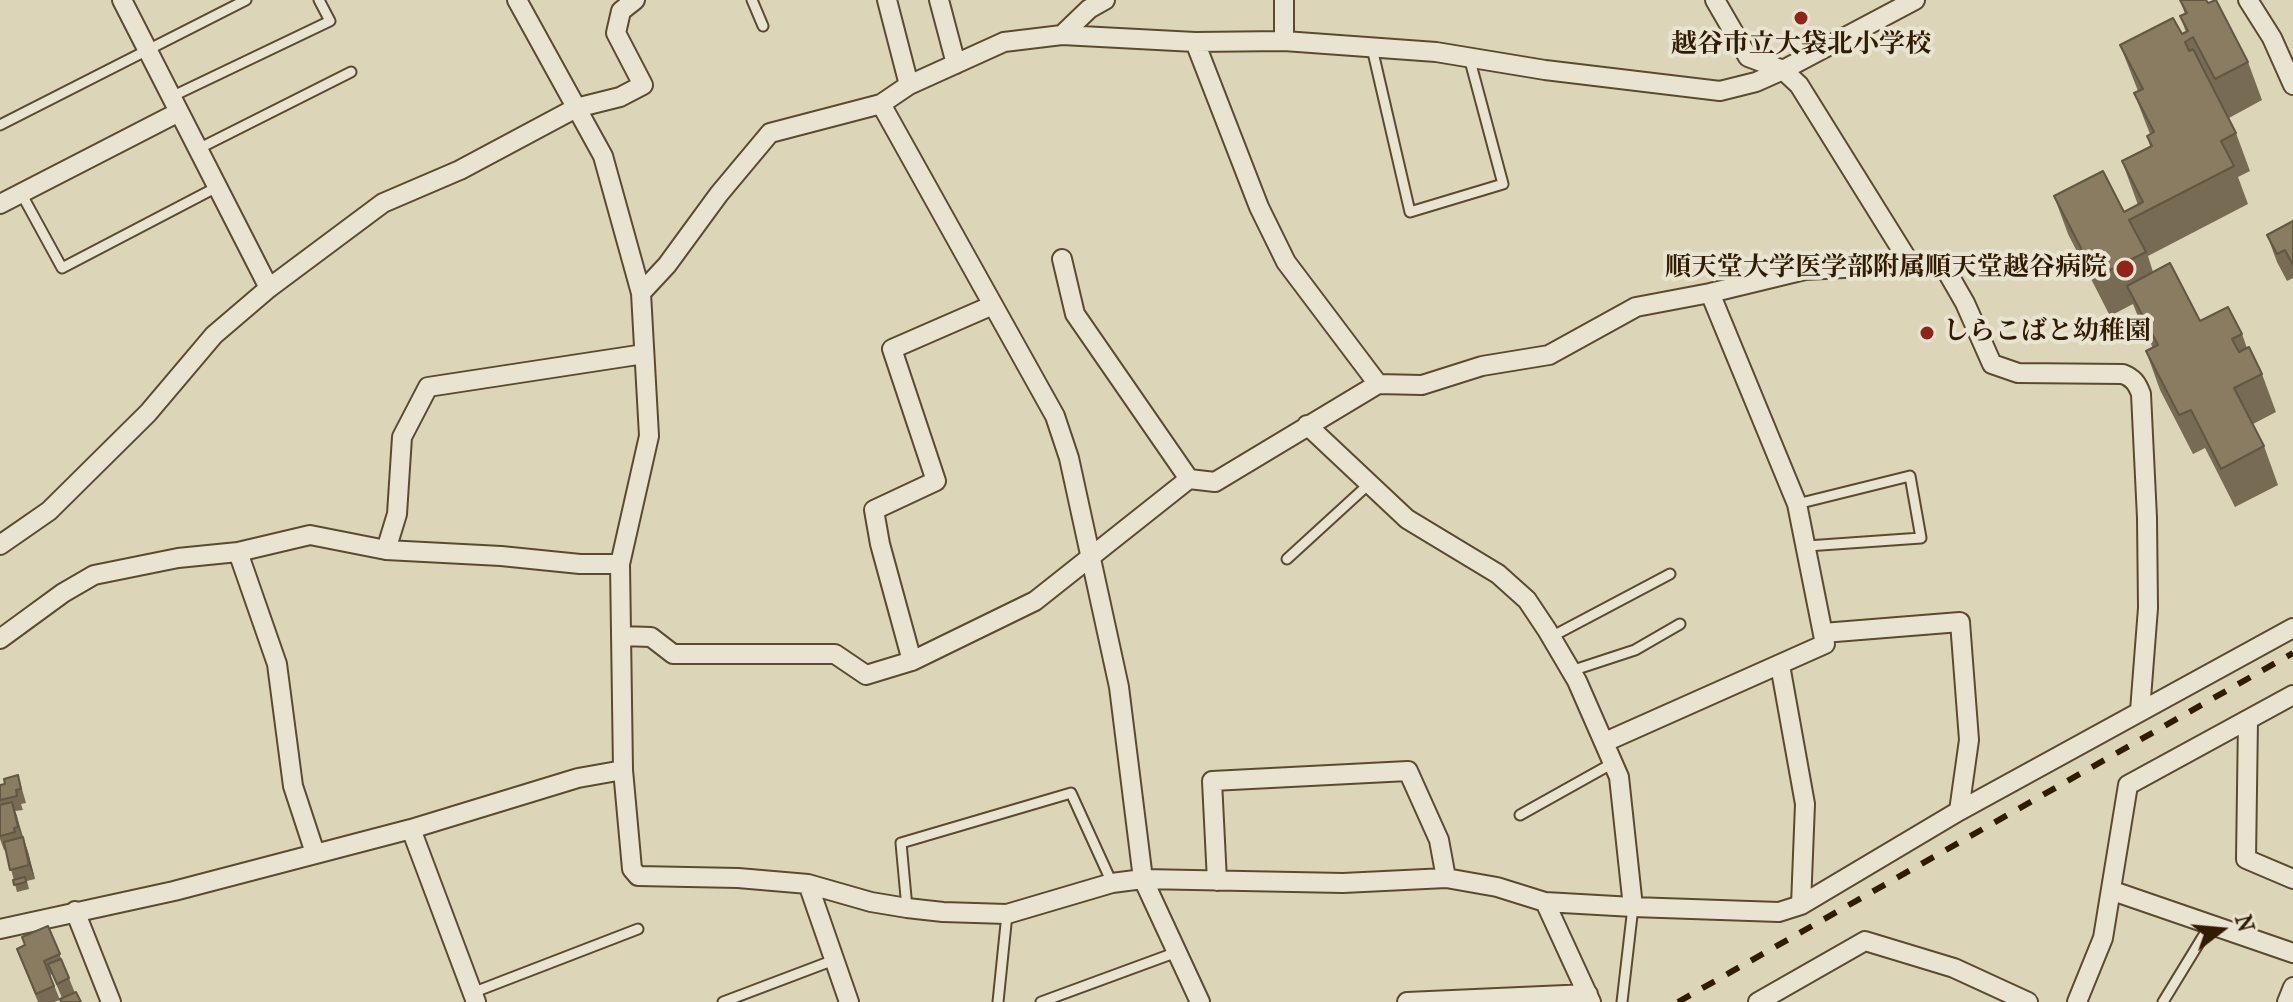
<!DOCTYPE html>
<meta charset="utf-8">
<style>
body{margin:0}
#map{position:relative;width:2293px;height:1002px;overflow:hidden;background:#ddd5b8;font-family:"IM FELL French Canon",serif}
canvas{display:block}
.north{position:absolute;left:2181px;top:890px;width:80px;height:80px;-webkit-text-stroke:6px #e9e4d1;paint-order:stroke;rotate:74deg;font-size:22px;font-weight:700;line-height:32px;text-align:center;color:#311c00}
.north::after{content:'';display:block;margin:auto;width:28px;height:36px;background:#311c00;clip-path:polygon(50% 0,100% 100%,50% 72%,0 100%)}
</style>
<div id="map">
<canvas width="2293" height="1002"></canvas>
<div class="north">N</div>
</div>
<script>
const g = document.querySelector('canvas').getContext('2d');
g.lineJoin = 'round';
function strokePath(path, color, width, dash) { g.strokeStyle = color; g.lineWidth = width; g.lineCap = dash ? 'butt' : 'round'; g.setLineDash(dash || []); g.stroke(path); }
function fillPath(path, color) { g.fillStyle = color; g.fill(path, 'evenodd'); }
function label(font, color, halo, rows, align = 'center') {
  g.font = font + ' "IM FELL French Canon","Noto Serif JP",serif'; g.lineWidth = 8; g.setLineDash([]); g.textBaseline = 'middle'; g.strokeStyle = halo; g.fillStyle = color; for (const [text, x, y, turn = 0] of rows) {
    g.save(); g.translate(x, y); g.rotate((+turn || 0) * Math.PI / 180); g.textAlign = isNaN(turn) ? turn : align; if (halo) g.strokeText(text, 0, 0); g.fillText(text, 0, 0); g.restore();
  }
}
const service = new Path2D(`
 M752,0L763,26
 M1372,48L1410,212L1503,184L1469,57
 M171,97L330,21L319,0
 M0,125L246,0
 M198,149L351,72
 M21,193L62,268L217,187
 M1797,504L1910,476L1921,538L1807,546
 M1287,559L1369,484
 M1551,637L1670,574
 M1571,671L1635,650L1680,624
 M1520,815L1613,763
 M907,908L901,843L1071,793L1112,883
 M472,993L638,929
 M723,1002L834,960
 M998,1002L1007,914
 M1041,1002L1177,952
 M1622,1002L1633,907
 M2163,1002L2210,925`);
const minor = new Path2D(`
 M122,0L269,288
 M517,0L603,156L641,293
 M887,0L909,85
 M939,0L956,64
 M1284,0V41
 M1715,0L1748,57L1783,70L1799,85L1911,265
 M2248,0L2272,38L2293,85
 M1062,35L1089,9L1105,0
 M1195,42L1259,207L1286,262L1378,384
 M881,104L1055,416L1069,458L1119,687L1143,879L1200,1002
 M0,204L179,112
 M1062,259L1075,314L1189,479
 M1307,425L1407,519L1498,574L1527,600L1547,630L1577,681L1619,777L1633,907L1545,902L1497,887L1446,878L1343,883L1143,879L1112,883L1007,914L943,912L907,908L871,902L808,884L738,878L638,876L632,869L623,770L620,564L649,436L641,293L667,265L719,194L770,133L881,104L909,85L1004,42L1062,35L1195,42L1284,41L1436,52L1545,70L1720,91L1756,82L1783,70L1915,0
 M0,545L49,511L148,413L214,335L269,288L383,203L460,170L576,108L620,97L643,85L616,33L621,11L635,0
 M386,550L397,514L402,437L428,387L644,354
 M238,552L277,664L293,786L315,853
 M1823,633L1960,622L1969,740L1959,811
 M621,636L651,637L673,654H835L866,675L912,661L1035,601L1189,479L1215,482L1378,384L1422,385L1482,366L1549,355L1636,307L1710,293L1805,270L1942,263L1965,303L1992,364L2018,373L2123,374C2133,378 2137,383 2141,394L2147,518L2148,608L2140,711
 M0,639L63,593L94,575L178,558L238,552L310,535L386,550L501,556L580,564H620
 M912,661L880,544L874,510L936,481L892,349L993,305
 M1780,665L1805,804L1801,905
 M2248,720L2246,859L2293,879
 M1605,742L1825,644L1797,504L1710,293
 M411,829L476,1002
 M1217,881L1212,781L1408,771L1439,840L1446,878
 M808,884L849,1002
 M2113,891L2293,953
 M1545,902L1591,1002
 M1633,907L1779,912L1801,905L1959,811L2293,628
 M75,911L111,1002
 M0,929L174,891L411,829L578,778L623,770
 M1407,1002L1588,994
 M1758,1002L1865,941L1954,968L2028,1002
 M2077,1002L2103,938L2128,785L2293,695
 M2287,1002L2293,987`);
strokePath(service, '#5c4a2e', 13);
strokePath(minor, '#5c4a2e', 22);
strokePath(service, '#e9e4d1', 9);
strokePath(minor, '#e9e4d1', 18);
strokePath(new Path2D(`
 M1678,1002L2293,653`), '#311c00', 6, [14, 14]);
fillPath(new Path2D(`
 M2180,0L2248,62L2262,100L2229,118L2236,133L2250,171L2238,177L2248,204L2148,256L2153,272L2200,321L2242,334L2247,348L2262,374L2276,412L2253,424L2264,446L2278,485L2235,507L2205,448L2193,454L2160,390L2146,351L2153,348L2141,324L2133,304L2110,316L2068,234L2054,196L2124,212L2138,205L2122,161L2150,146L2147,136L2150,134L2134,93L2138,91L2120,45L2182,34L2186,32L2180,16L2185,14Z
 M2293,221V278L2287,281L2277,262L2267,235Z
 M18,775L26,803L21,804L23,810L15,811L28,852L35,879L27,881L29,889L17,892L6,850H4L0,839V785L5,784Z
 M48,926L75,993L62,998L52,974L50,975L60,1000L54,1002H38L17,949L25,946Z`), '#776b53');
fillPath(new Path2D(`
 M12,802L17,816L23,841L18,827Z
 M23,837L28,852L35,879L29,865Z`), '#615743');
const building = new Path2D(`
 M2180,0H2206L2208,3L2216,0L2248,62L2215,79L2193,37L2185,42L2189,51L2193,49L2236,133L2221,141L2234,166L2129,220L2146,252L2096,277L2054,196L2103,171L2124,212L2143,202L2122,161L2152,146L2147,136L2154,132L2134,93L2143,89L2120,45L2173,18L2182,34L2188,31L2180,16L2187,13Z
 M2293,221V265L2285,250L2277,254L2267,235Z
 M2170,263L2200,321L2228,307L2242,334L2232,339L2239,352L2249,347L2262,374L2234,388L2264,446L2221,469L2191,410L2179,415L2146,351L2158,345L2127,286Z
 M18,775L21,789L16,790L17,796L0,800V785L5,784L4,779Z
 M12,802L18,827L14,828L15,832L0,836V805Z
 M23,837L29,865L10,870L4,842Z
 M25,877L26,882L14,885L13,880Z
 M48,926L60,954L44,961L54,986L36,994L17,949L25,945L22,937Z
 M61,959L69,978L57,984L48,964Z
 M76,992L81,1002H61L60,999Z`);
fillPath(building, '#8a7c60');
strokePath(building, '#615743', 2);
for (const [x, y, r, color] of [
 [1801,18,8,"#8f2418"],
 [2125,269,10,"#8f2418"],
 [1927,333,8,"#8f2418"]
]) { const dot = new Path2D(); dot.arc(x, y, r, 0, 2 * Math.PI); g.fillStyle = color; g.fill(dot); strokePath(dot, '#e9e4d1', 3); }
label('bold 26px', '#311c00', '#e9e4d1', [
 ["越谷市立大袋北小学校",1801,46],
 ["順天堂大学医学部附属順天堂越谷病院",2107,269,"right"],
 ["しらこばと幼稚園",1943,333,"left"]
]);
</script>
